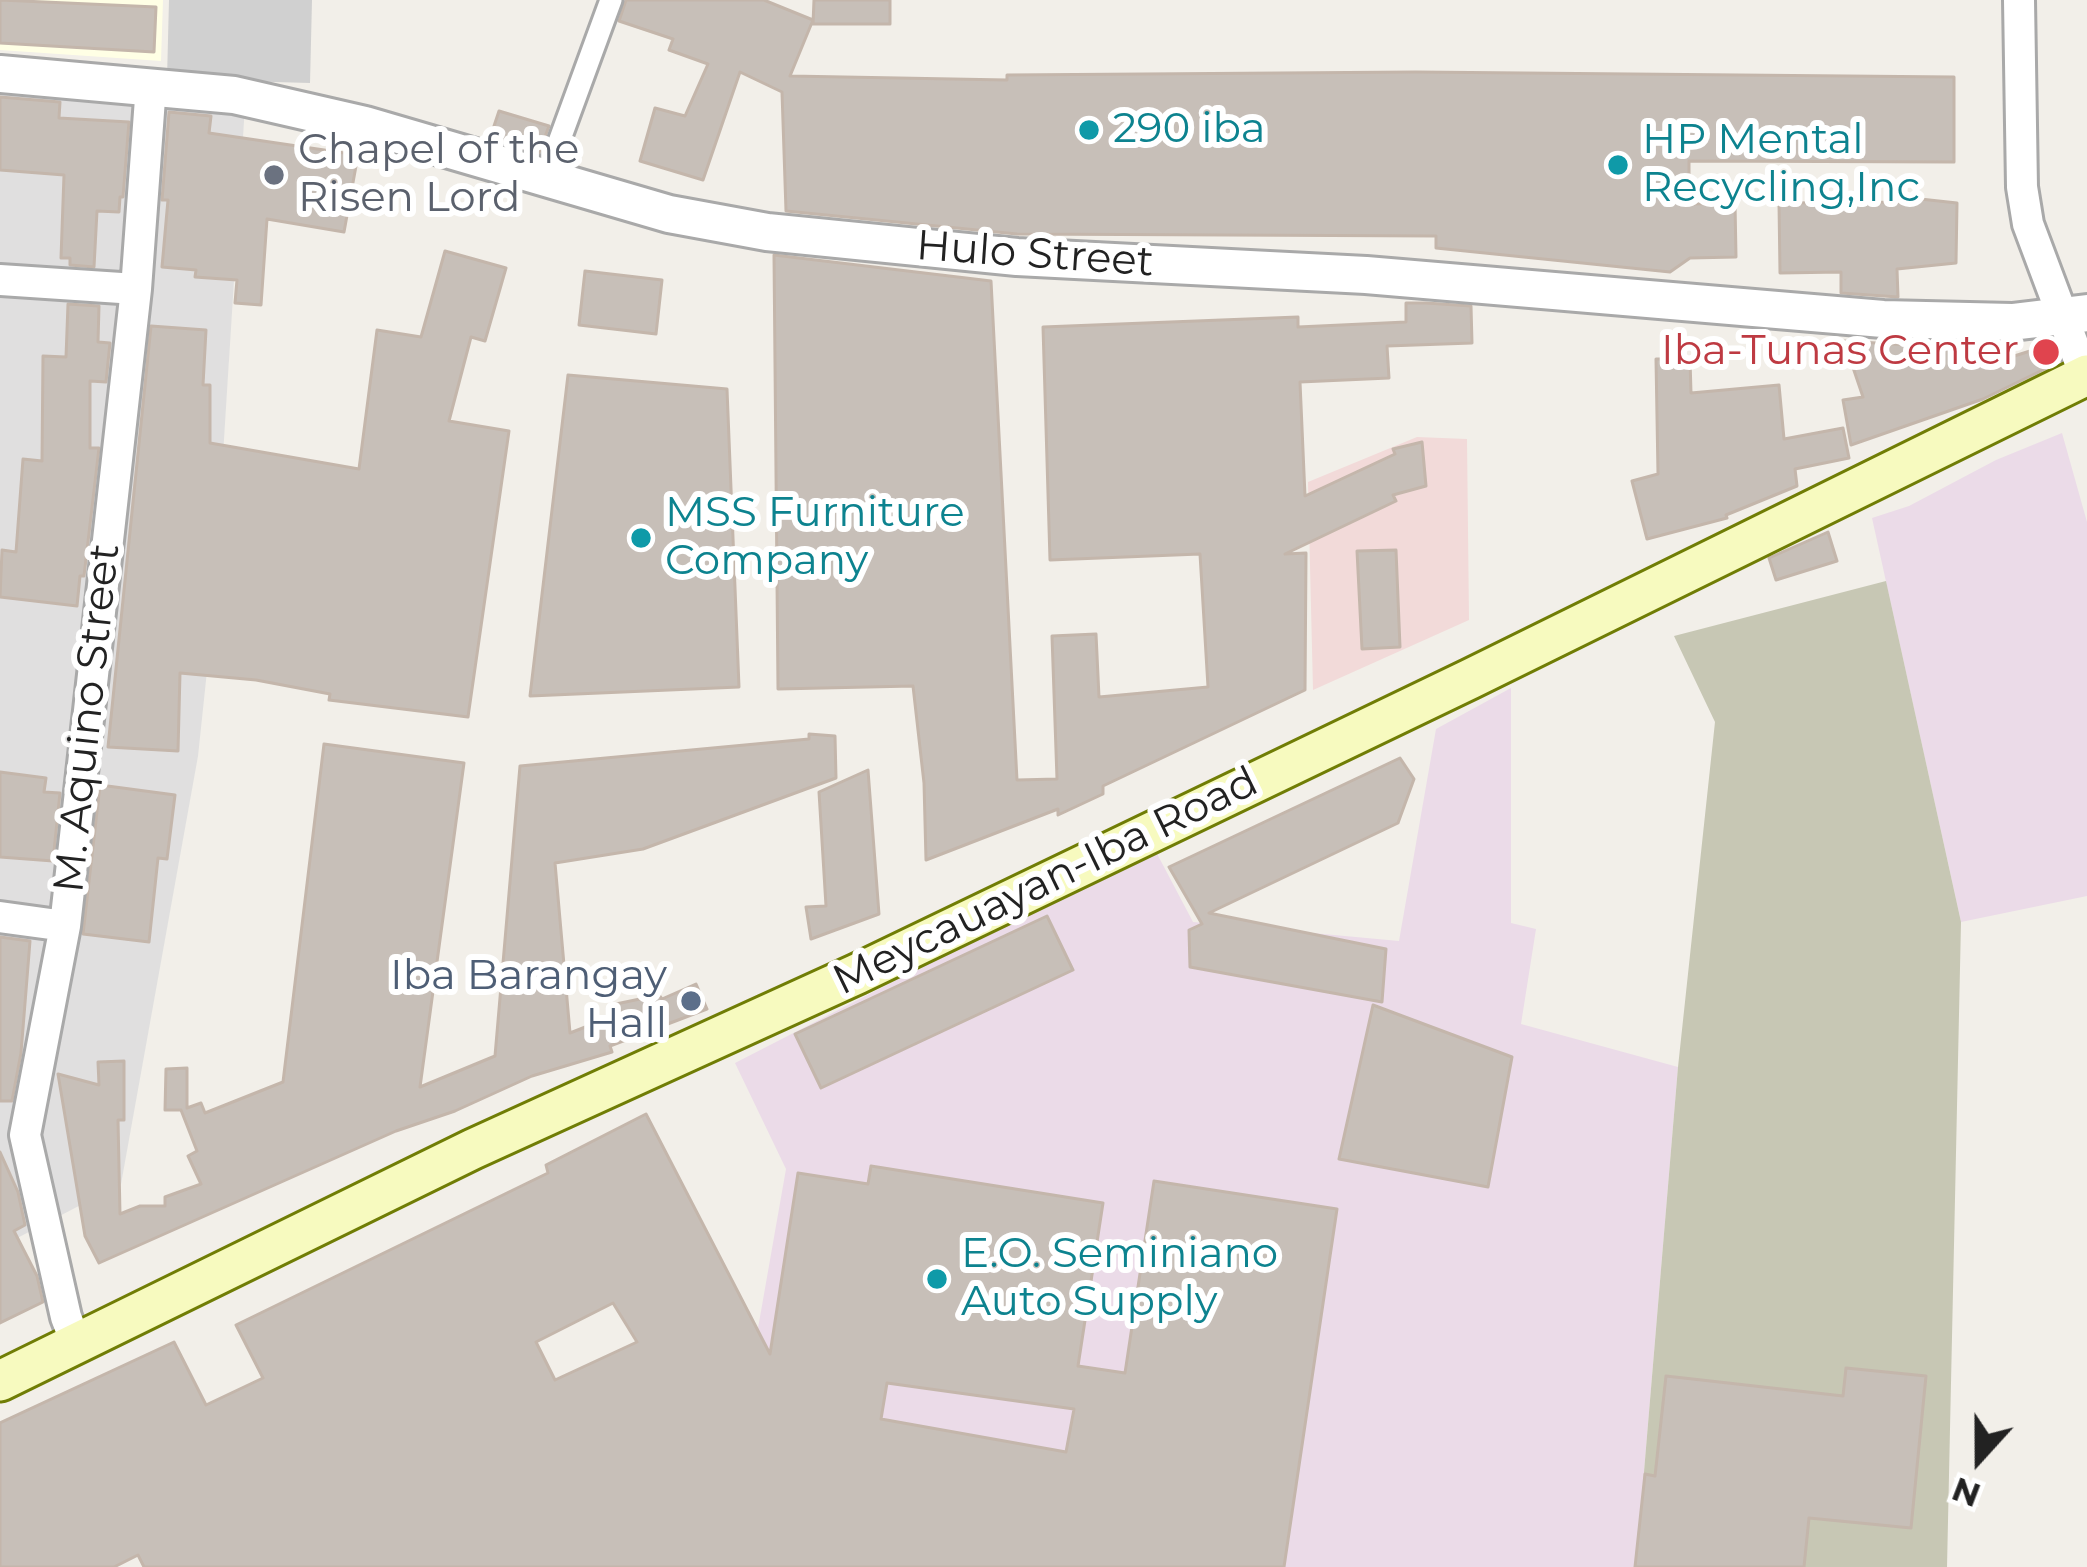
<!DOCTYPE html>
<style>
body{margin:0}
#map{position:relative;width:2087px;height:1567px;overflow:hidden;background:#f2efe9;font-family:Montserrat,sans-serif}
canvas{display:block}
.north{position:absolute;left:1919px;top:1399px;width:120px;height:120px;-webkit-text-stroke:9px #fff;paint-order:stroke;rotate:201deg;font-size:33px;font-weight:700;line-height:48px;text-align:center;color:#222}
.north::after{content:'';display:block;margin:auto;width:42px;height:54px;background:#222;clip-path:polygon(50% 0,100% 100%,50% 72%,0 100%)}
</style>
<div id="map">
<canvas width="2087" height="1567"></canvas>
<div class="north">N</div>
</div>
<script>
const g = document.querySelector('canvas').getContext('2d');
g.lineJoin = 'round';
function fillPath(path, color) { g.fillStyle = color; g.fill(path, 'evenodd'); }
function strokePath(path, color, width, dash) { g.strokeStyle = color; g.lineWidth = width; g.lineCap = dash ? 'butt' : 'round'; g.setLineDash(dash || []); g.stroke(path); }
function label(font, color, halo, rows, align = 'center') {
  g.font = font + ' Montserrat,sans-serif'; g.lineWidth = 12; g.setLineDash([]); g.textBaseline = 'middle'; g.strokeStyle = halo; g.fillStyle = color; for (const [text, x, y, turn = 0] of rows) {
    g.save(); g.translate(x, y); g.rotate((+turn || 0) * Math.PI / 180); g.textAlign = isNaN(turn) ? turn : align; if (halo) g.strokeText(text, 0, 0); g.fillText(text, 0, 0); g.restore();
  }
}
fillPath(new Path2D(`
 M0,88L245,105L213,614L198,756L121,1184L0,1247Z`), '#e0dfdf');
fillPath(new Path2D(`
 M1417,437L1467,439L1469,620L1313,690L1308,482Z`), '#f2dad9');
fillPath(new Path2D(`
 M2062,433L2087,522V896L1961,922L1872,518L1909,506L1996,460Z
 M1511,688V923L1536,929L1521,1024L1678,1067L1636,1567H716L786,1169L735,1063L1154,848L1193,922L1399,941L1436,729Z`), '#ebdbe8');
fillPath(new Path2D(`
 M0,0H163L161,61L0,50Z`), '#ffffe5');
fillPath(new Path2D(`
 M169,0H312L310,83L167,79Z`), '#d0d0d0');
fillPath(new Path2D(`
 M1886,581L1961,922L1947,1567H1636L1678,1067L1715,722L1674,636Z`), '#c7c7b4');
const building = new Path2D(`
 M0,0L156,7L154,52L0,43Z
 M626,0H764L813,20L790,76L1007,80V75L1416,72L1954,77V162L1689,161V204L1735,203L1736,257L1690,258L1670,272L1436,248V236L1017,234L786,211L782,92L740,72L703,180L640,161L655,108L685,116L708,64L669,50L673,39L619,21Z
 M814,0H890V24H813Z
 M0,97L60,102L59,118L129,122L123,197H120L119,212L97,211L94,267L70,265V258H61L64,175L0,170Z
 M499,111L549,126L539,153L490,138Z
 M169,112L211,116L209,133L358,155L344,232L267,219L261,305L235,303L237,280L195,277L196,270L162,267L168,200H162Z
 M1902,197L1957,203L1956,263L1897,269L1898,297L1841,293V272L1780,273L1779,203L1902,202Z
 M445,251L506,268L485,341L471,337L449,421L509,431L468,717L329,700L330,694L256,680L180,673L178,751L108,747L151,326L206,330L203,385H210V443L359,469L377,330L421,337Z
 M774,255L991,281L1017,780L1057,779L1052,636L1096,634L1099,697L1208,687L1200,554L1050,560L1043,327L1298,317V327L1406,322V303H1426L1471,306L1472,343L1387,346L1389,378L1300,382L1305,496L1395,454L1393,449L1422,442L1426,486L1393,495L1396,501L1285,554L1306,553L1305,690L1103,786V794L1058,815V809L926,860L924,783L913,686L778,689Z
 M585,271L662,280L656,334L579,325Z
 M68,304L99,306L98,342L110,343L106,382L90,381V448H99L84,576H80L77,606L0,597L2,550L16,552L23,459L42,461L43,356L66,357Z
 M1844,341L2005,351L2008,358L2049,345L2055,364L1983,399L1851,445L1843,400L1863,397Z
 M1656,359H1690L1691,393L1779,385L1784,439L1843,428L1849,458L1795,469L1797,486L1726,515L1727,518L1647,539L1632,481L1658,474Z
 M568,375L727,389L739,687L530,696Z
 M1828,532L1837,561L1776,580L1769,558Z
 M1396,550L1400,647L1362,649L1357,551Z
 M809,734L835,736L836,778L643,849L555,863L570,1033L621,1013L616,1004L659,995L662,999L696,984L707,1009L610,1046L612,1052L532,1076L455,1111L396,1131L99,1263L85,1236L58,1074L99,1085L98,1062L124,1061V1120H118L120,1214L140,1206H165V1197L201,1184L188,1156L197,1151L181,1110H165L166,1069L187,1068V1108L201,1103L205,1113L283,1082L324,744L464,763L420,1087L495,1056L520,766L809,739Z
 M1400,758L1414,779L1398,823L1209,913L1386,949L1382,1002L1190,967L1189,930L1202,924L1169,867Z
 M868,770L879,914L811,939L806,907L826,906L819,792Z
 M0,772L46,778L44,792L60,793L53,861L0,857Z
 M100,785L175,795L167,859L158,858L149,942L83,934Z
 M1047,916L1073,970L821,1088L795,1034Z
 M0,937L30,941L21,1053L12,1101H0Z
 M1373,1005L1512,1057L1488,1187L1339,1159Z
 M646,1114L770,1354L798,1173L868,1184L871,1166L1103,1203L1078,1366L1125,1373L1154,1181L1337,1209L1284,1567H144L138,1555L114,1567H0V1423L174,1342L206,1405L263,1378L236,1325L548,1173L546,1165ZM613,1303L637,1342L555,1380L536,1342ZM887,1383L1074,1409L1066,1452L881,1419Z
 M0,1152L18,1192L25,1225L14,1231L37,1276L43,1302L0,1323Z
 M1846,1368L1926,1376L1911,1528L1809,1518L1804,1567H1635L1645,1474L1655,1476L1666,1376L1843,1396Z`);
fillPath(building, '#c7bfb8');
strokePath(building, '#c4b6ab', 3);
const pedestrian = new Path2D(`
 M545,180L611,0`);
const minor = new Path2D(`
 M2019,0L2022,187L2028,224L2085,376
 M0,280L136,289
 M0,917L65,926
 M76,1343L66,1317L25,1135L65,926L136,289L151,85`);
const tertiary = new Path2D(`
 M0,74L234,95L365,125L669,214L767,232L1017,257L1366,275L1883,319L2012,322L2087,313`);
const secondary = new Path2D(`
 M0,1381L473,1149L857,974L1470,679L2087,375`);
strokePath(pedestrian, '#a9a9a9', 27);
strokePath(minor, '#a9a9a9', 36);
strokePath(tertiary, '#a9a9a9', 42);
strokePath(secondary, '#707d05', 45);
strokePath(pedestrian, '#fff', 21);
strokePath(minor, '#fff', 30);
strokePath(tertiary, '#fff', 36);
strokePath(secondary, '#f7fabf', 39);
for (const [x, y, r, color] of [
 [1089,130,12,"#0f9aa8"],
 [1618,165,12,"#0f9aa8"],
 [274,175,12,"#6b7280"],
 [2046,352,15,"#e0444e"],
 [641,538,12,"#0f9aa8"],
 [691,1001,12,"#5c6f8a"],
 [937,1279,12,"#0f9aa8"]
]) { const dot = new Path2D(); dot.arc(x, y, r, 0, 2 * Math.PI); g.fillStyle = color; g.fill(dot); strokePath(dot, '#fff', 4.5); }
label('42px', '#0d838f', '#fff', [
 ["290 iba",1113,130],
 ["HP Mental",1642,141],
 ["Recycling,Inc",1642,189],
 ["MSS Furniture",665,514],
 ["Company",665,562],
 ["E.O. Seminiano",961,1255],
 ["Auto Supply",961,1303]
], 'left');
label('42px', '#5b616d', '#fff', [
 ["Chapel of the",298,151],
 ["Risen Lord",298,199]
], 'left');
label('42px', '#222', '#fff', [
 ["Hulo Street",1035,255,4],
 ["M. Aquino Street",88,718,-84],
 ["Meycauayan-Iba Road",1046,882,-26]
]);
label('42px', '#be3a42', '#fff', [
 ["Iba-Tunas Center",2019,352]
], 'right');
label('42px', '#4e5e75', '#fff', [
 ["Iba Barangay",667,977],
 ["Hall",667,1025]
], 'right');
</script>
